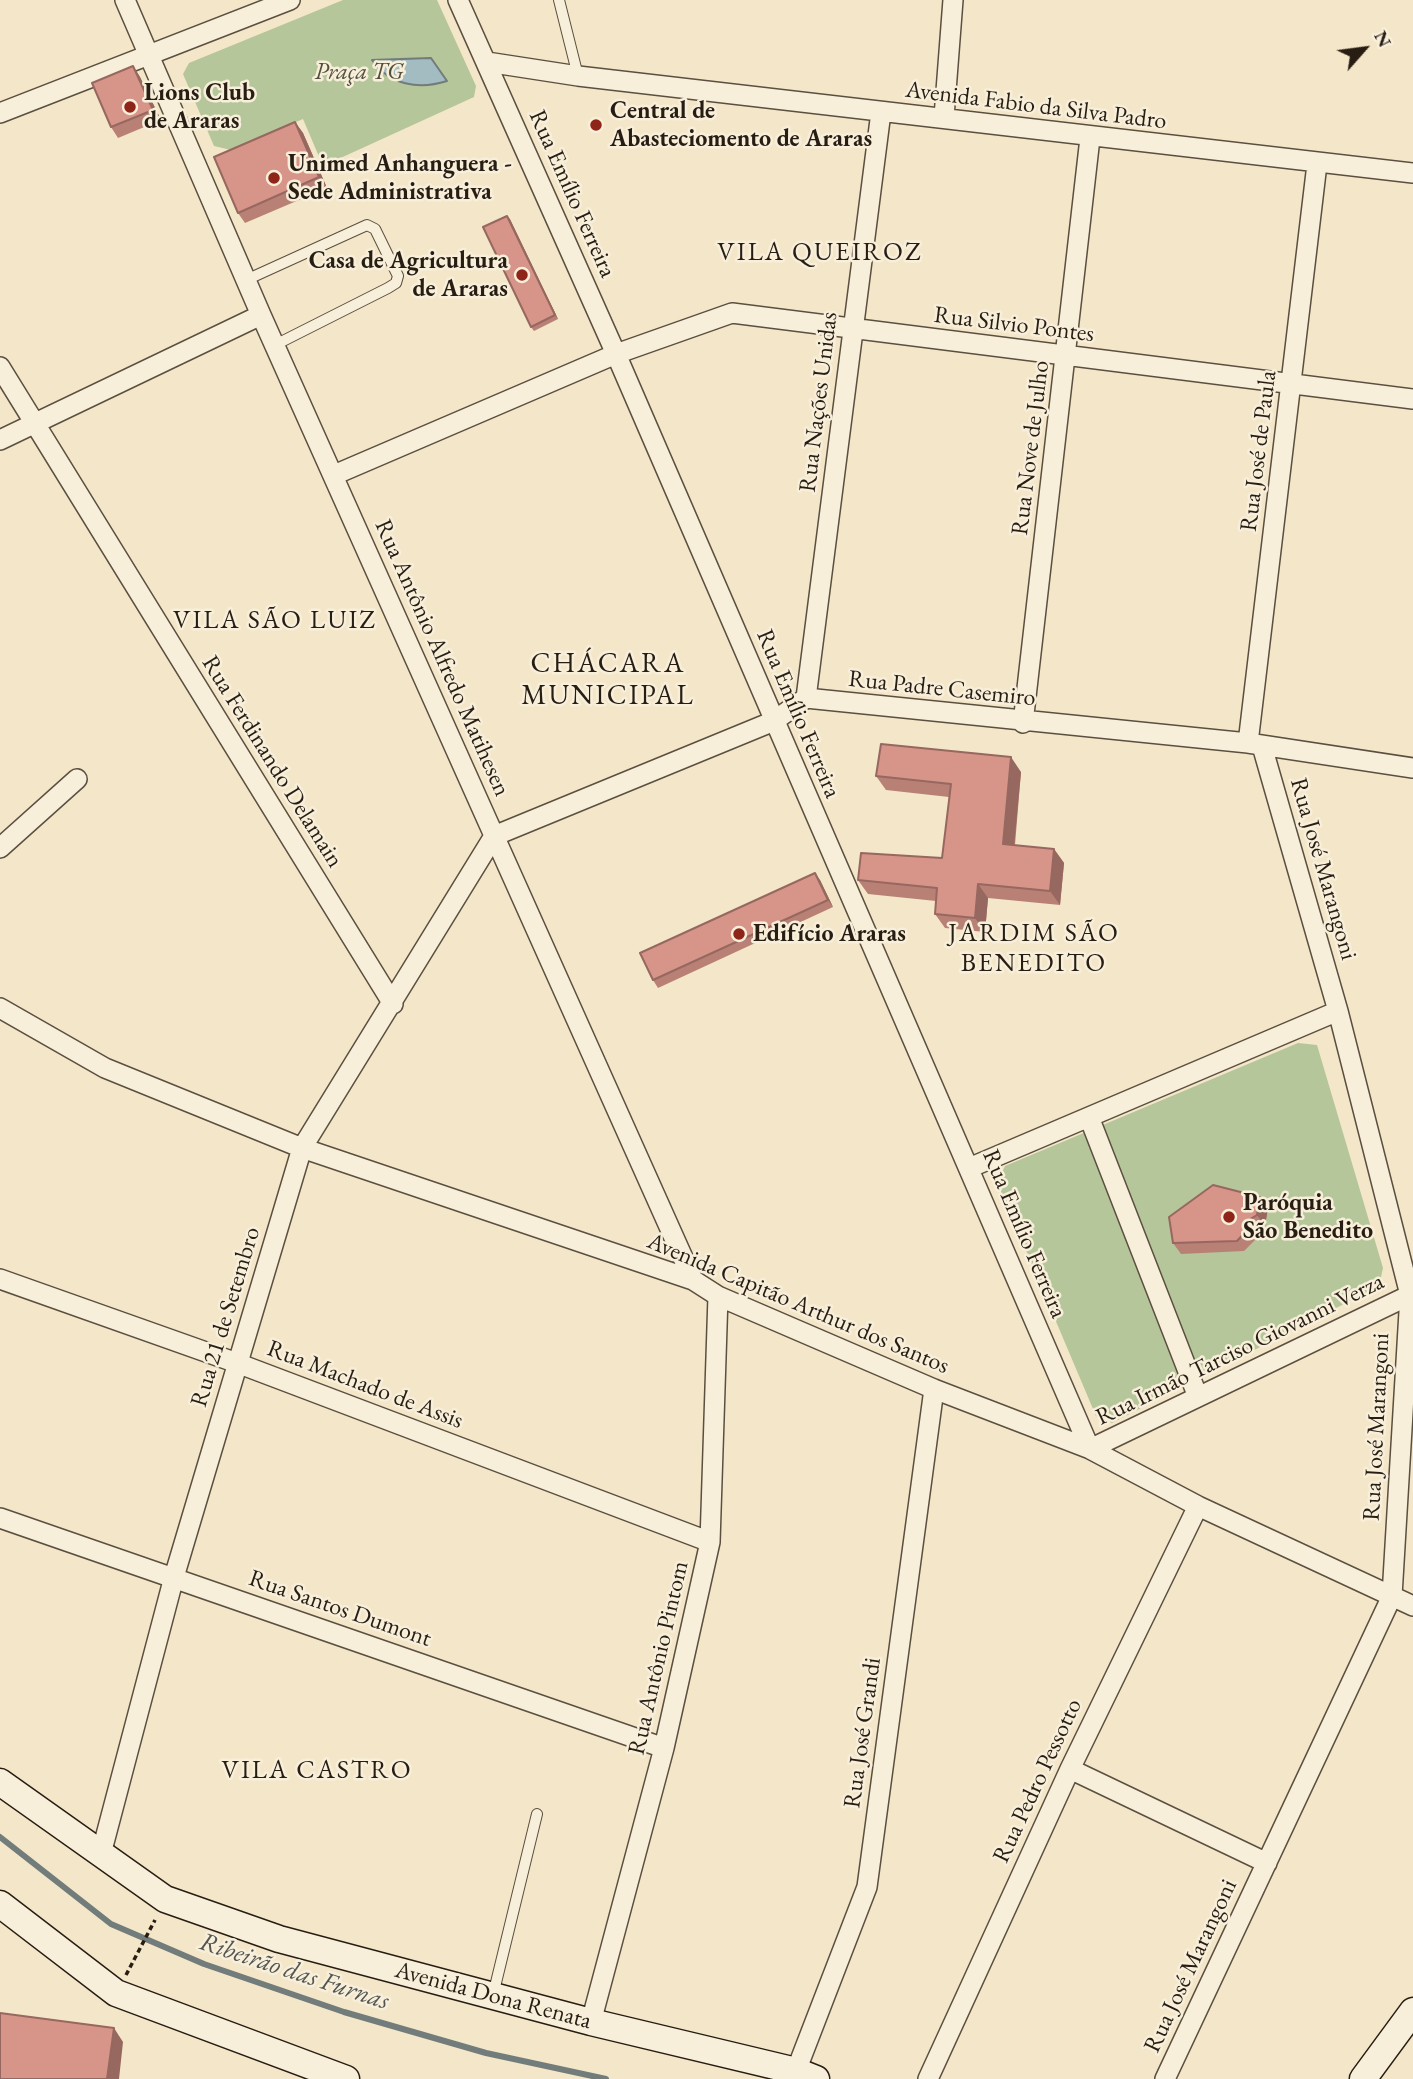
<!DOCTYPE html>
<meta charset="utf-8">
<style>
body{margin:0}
#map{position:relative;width:1413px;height:2079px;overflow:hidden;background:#f4e6c8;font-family:"EB Garamond",serif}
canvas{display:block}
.north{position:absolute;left:1329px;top:14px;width:70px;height:70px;-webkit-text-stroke:5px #f8efdb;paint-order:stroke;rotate:62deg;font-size:19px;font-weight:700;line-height:28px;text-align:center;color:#281d13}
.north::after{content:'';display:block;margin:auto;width:24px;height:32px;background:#281d13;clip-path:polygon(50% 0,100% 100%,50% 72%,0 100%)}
</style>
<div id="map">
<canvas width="1413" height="2079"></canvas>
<div class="north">N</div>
</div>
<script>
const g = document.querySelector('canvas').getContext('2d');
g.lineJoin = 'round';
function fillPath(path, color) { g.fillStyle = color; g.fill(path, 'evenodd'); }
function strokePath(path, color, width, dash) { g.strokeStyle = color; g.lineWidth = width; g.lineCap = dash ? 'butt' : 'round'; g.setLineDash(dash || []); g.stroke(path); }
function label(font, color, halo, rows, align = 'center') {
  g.font = font + ' "EB Garamond",serif'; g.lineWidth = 5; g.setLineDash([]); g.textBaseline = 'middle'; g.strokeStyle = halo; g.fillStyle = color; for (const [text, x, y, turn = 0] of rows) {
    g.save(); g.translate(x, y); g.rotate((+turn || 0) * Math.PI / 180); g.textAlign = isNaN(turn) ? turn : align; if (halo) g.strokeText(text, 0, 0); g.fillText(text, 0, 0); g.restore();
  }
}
fillPath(new Path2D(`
 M343,0H437L476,86L474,97L323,166L303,119L231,150L214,146L183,74L189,63Z
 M1298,1043L1317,1045L1383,1268L1379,1286L1112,1423L1096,1416L997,1182L1005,1166Z`), '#b5c69a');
const water = new Path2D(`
 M431,58L447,81C419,90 389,85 372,60Z`);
fillPath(water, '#a2bcc1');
strokePath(water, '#717c7b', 2);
strokePath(new Path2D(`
 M0,1837L111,1924L204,1964L344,2012L486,2053L606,2079`), '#717c7b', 6);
const service = new Path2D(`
 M559,0L578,76
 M246,280L367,225L375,229L398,276L396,283L388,288L275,345
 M493,1995L537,1814`);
const minor = new Path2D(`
 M125,0L261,315L693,1280
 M458,0L616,354L1090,1449L1410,1295
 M487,62L578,76L1413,173
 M0,113L290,0
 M944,117L953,0
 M0,367L393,1004
 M0,440L261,315
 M334,475L616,354L732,313L1413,399
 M806,698L881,112
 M1023,723L1090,138
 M1248,743L1317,164
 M0,848L77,779
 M0,1008L105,1068L302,1148L693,1280L718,1296L934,1389L1090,1449L1198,1506L1413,1606
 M1089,1117L1198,1397
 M969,1168L1338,1011
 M0,1279L237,1363L710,1542
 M0,1518L664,1748
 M1070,1769L1267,1863
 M101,1854L174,1577L302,1148L494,836L774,721L806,698L1248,743L1413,768
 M591,2022L664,1748L710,1542L718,1296
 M796,2071L867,1887L934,1389
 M928,2079L1070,1769L1198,1506
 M1165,2079L1392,1596L1410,1295L1338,1011L1262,746`);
const secondary = new Path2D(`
 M0,1782L165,1899L279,1939L591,2022L796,2071L816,2079
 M0,1904L116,1993L346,2079
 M1363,2079L1413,2011`);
strokePath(service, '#5b4f40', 12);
strokePath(minor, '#5b4f40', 22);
strokePath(secondary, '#281d13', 29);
strokePath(new Path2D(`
 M126,1975L155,1920`), '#281d13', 3.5, [5, 3.5]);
strokePath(service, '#f8efdb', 10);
strokePath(minor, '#f8efdb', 19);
strokePath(secondary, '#f8efdb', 26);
fillPath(new Path2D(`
 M133,66L140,77L161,120L118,138L111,127Z
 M295,122L303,133L327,188L245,223L238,213Z
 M507,216L558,319L534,331L531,327Z
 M1021,772L1015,845L1054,849L1064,863L1060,905L988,898L985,932L945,928L935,914L936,901L868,894L858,880L942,858L949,797L886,790L876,776Z
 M820,880L833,907L658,988L653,980Z
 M1268,1208L1265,1226L1254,1232L1256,1239L1244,1251L1181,1254L1173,1243Z`), '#b98076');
fillPath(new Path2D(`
 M133,66L140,77L161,120L153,110Z
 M295,122L303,133L327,188L319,177Z
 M507,216L510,219L558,319L555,315Z
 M1011,757L1021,772L1013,858L1003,844Z
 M1054,849L1064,863L1060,905L1050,891Z
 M815,873L820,880L833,907L828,900Z
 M978,884L988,898L985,932L975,918Z
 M1260,1197L1268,1208L1265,1226L1257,1215Z
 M1247,1221L1254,1232L1256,1239L1249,1228Z
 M114,2028L123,2042L119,2079H107Z`), '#966860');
const building = new Path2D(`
 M133,66L153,110L111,127L92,83Z
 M295,122L319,177L238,213L214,157Z
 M507,216L555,315L531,327L483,227Z
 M881,744L1011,757L1003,844L1054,849L1050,891L978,884L975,918L935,914L937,888L858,880L861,853L942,858L951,784L876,776Z
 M815,873L828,900L653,980L640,953Z
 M1213,1185L1260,1197L1257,1215L1247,1221L1249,1228L1237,1241L1173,1243L1169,1217Z
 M0,2013L114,2028L107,2079H0Z`);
fillPath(building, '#d79589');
strokePath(building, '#966860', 2);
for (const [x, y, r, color] of [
 [130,107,7,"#8f2418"],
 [596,125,7,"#8f2418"],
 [274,178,7,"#8f2418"],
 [522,275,7,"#8f2418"],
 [739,934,7,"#8f2418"],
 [1229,1217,7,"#8f2418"]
]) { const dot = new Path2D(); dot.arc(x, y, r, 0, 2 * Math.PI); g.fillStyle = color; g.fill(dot); strokePath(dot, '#f8efdb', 2.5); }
label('italic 24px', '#52503c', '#f8efdb', [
 ["Praça TG",359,72]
]);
label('bold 24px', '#281d13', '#f8efdb', [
 ["Lions Club",144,93],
 ["de Araras",144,121],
 ["Central de",610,111],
 ["Abasteciomento de Araras",610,139],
 ["Unimed Anhanguera -",288,164],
 ["Sede Administrativa",288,192],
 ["Casa de Agricultura",508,261,"right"],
 ["de Araras",508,289,"right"],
 ["Edifício Araras",753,934],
 ["Paróquia",1243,1203],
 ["São Benedito",1243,1231]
], 'left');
label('24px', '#281d13', '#f8efdb', [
 ["Avenida Fabio da Silva Padro",1036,106,7],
 ["Rua Emílio Ferreira",572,194,66],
 ["Rua Silvio Pontes",1014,325,7],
 ["Rua Nações Unidas",819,402,-83],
 ["Rua Nove de Julho",1031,448,-83],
 ["Rua José de Paula",1259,451,-83],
 ["Rua Antônio Alfredo Matihesen",442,658,66],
 ["Rua Padre Casemiro",942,689,6],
 ["Rua Emílio Ferreira",798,714,67],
 ["Rua Ferdinando Delamain",272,762,58],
 ["Rua José Marangoni",1323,869,74],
 ["Rua Emílio Ferreira",1024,1234,67],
 ["Avenida Capitão Arthur dos Santos",798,1304,23],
 ["Rua 21 de Setembro",226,1317,-73],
 ["Rua Irmão Tarciso Giovanni Verza",1240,1350,-26],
 ["Rua Machado de Assis",365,1385,21],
 ["Rua José Marangoni",1377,1427,-87],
 ["Rua Santos Dumont",340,1609,19],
 ["Rua Antônio Pintom",659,1658,-77],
 ["Rua José Grandi",863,1733,-82],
 ["Rua Pedro Pessotto",1038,1781,-65],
 ["Rua José Marangoni",1191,1966,-65],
 ["Avenida Dona Renata",493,1996,15]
]);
g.letterSpacing = '2px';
label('26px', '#281d13', '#f8efdb', [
 ["VILA QUEIROZ",820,253],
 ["VILA SÃO LUIZ",275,621],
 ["JARDIM SÃO",1034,934],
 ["BENEDITO",1034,964],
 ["VILA CASTRO",317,1771]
]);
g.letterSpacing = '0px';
label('italic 26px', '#535550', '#f8efdb', [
 ["Ribeirão das Furnas",294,1972,18]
]);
g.letterSpacing = '2px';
label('28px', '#281d13', '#f8efdb', [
 ["CHÁCARA",608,664],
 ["MUNICIPAL",608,696]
]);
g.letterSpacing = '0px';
</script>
